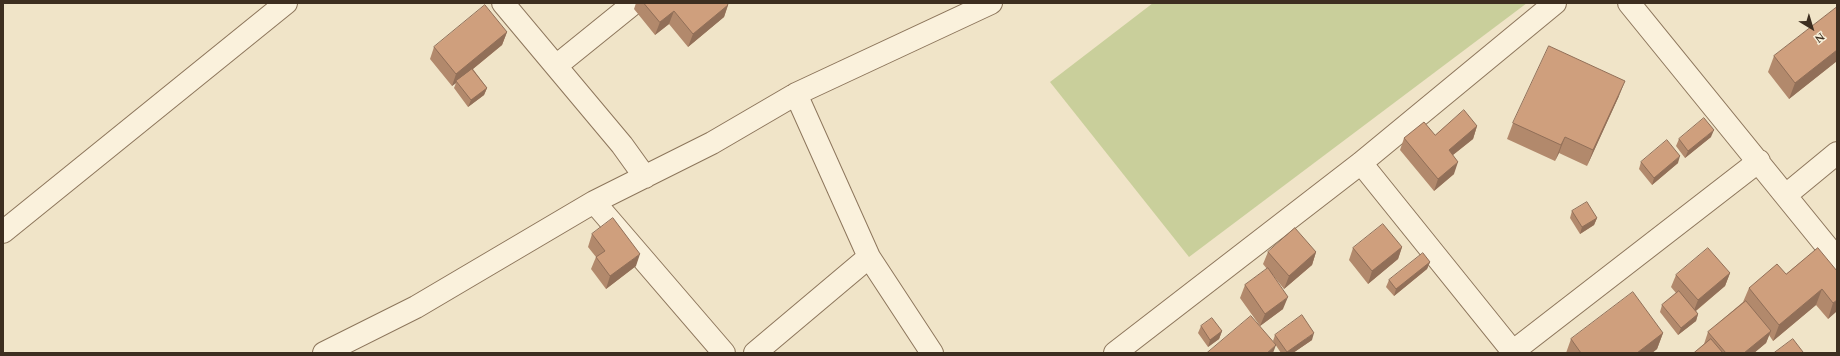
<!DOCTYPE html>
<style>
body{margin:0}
#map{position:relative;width:1840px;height:356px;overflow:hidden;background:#f0e4c8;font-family:Spectral,serif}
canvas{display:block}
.frame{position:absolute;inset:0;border:4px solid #3d2e20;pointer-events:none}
.north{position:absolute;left:1792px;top:8px;width:40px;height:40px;-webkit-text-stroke:3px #f7eed8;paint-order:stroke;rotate:142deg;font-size:11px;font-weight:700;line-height:16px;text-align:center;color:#3d2e20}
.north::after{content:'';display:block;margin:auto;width:14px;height:18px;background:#3d2e20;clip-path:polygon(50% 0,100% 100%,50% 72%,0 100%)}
</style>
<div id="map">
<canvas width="1840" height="356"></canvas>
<div class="frame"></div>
<div class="north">N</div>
</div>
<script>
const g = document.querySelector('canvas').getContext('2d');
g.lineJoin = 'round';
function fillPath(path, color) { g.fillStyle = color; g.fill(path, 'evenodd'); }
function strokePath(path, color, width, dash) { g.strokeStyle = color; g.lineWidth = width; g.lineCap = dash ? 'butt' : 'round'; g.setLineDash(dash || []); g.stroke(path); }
fillPath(new Path2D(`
 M1153,3H1527L1189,257L1050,82Z`), '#c9cf9b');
const minor = new Path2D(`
 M503,3L622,145L645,177
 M1629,3L1837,259
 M556,66L634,3
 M796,94L869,257L932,353
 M1361,163L1514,353
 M1786,195L1837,153
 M594,202L724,353
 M3,232L286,3
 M324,353L416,307L594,202L712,143L796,94L991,3
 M755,353L869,257
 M1115,353L1361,163L1555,3
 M1511,353L1759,161`);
strokePath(minor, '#8d765c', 24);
strokePath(minor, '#faf1dc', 22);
fillPath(new Path2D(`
 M636,3H727L728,5L724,17L688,47L669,24L655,35L634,9Z
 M1837,7V61L1789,99L1768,72L1774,56Z
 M507,32L502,45L473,69L487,88L484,95L468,107L454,88L456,83L452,86L430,59L434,47Z
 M1619,96L1587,166L1559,153L1555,161L1507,139L1513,123Z
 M1477,126L1473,139L1453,155L1454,174L1434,191L1400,150L1404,138L1435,135Z
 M1711,137L1685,158L1676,146L1679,139Z
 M1641,162L1678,163L1652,185L1639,169Z
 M1572,211L1597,218L1594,225L1580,234L1570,218Z
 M592,234L636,266L606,289L591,269L596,257L588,247Z
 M1402,247L1398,259L1368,284L1349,260L1353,248Z
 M1818,248L1837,311L1828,319L1816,305L1773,341L1769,335L1766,343L1754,353H1694L1704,344L1708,332L1743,302L1749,288L1786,274Z
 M1268,252H1316L1312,265L1284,289L1272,274L1283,309L1260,326L1240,298L1245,285L1267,269L1263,264Z
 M1430,262L1427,269L1394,296L1386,287L1389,280Z
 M1730,273L1725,286L1696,311L1698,314L1696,321L1678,335L1660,312L1662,305L1676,293L1671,287L1676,275Z
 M1201,326L1222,331L1219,339L1208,347L1198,333Z
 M1663,333L1657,349L1652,353H1566L1571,339Z
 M1275,335L1312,340L1293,353H1281L1273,341Z`), '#b2896c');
fillPath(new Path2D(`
 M728,5L724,17L688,47L693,34Z
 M674,11L669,24L655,35L660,22Z
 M507,32L502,45L457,82L456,81V83L452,86L456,74Z
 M1837,50V61L1789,99L1795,83Z
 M1625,81L1619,96L1587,166L1593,150Z
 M487,88L484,95L468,107L471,100Z
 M1477,126L1473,139L1444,162L1449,150Z
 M1714,130L1711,137L1685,158L1688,151Z
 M1565,137L1559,153L1555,161L1561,145Z
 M1680,156L1678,163L1652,185L1654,178Z
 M1458,162L1454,174L1434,191L1438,179Z
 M1597,218L1594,225L1580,234L1582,227Z
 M1402,247L1398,259L1368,284L1372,271Z
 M1316,252L1312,265L1284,289L1289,276Z
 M640,254L636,266L606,289L610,276Z
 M1430,262L1427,269L1394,296L1396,289Z
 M1730,273L1725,286L1693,313L1698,300Z
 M1822,289L1816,305L1773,341L1779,325Z
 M1288,297L1283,309L1260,326L1265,314Z
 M1837,300V311L1828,319L1833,303Z
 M1698,314L1696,321L1678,335L1681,328Z
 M1222,331L1219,339L1208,347L1210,340Z
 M1771,331L1766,343L1754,353H1744Z
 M1314,333L1312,340L1293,353H1287V352Z
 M1663,333L1657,349L1652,353H1637Z
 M1276,345L1273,353H1267Z`), '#916f58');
const building = new Path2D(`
 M644,3H727L728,5L693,34L674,11L660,22Z
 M485,5L507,32L456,74L434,47Z
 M1837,7V50L1795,83L1774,56Z
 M1549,46L1625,81L1593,150L1565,137L1561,145L1513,123Z
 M472,69L487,88L471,100L456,81Z
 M1464,110L1477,126L1449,150L1458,162L1438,179L1404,138L1424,122L1435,135Z
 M1704,118L1714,130L1688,151L1679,139Z
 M1667,140L1680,156L1654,178L1641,162Z
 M1587,202L1597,218L1582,227L1572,211Z
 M613,218L640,254L610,276L596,257L605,251L592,234Z
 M1383,224L1402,247L1372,271L1353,248Z
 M1295,228L1316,252L1289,276L1268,252Z
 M1708,248L1730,273L1698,300L1676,275Z
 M1818,248L1837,271V300L1833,303L1822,289L1779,325L1749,288L1777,264L1786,274Z
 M1423,253L1430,262L1396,289L1389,280Z
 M1268,268L1288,297L1265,314L1245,285Z
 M1679,291L1698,314L1681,328L1662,305Z
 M1633,292L1663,333L1637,353H1581L1571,339Z
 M1746,301L1771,331L1744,353H1726L1708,332Z
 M1302,315L1314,333L1287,352L1275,335Z
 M1251,316L1276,345L1267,353H1207Z
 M1212,318L1222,331L1210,340L1201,326Z
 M1711,339L1723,353H1694Z
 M1793,339L1803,352L1801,353H1774Z`);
fillPath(building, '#cf9f7d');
strokePath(building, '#916f58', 1);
</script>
